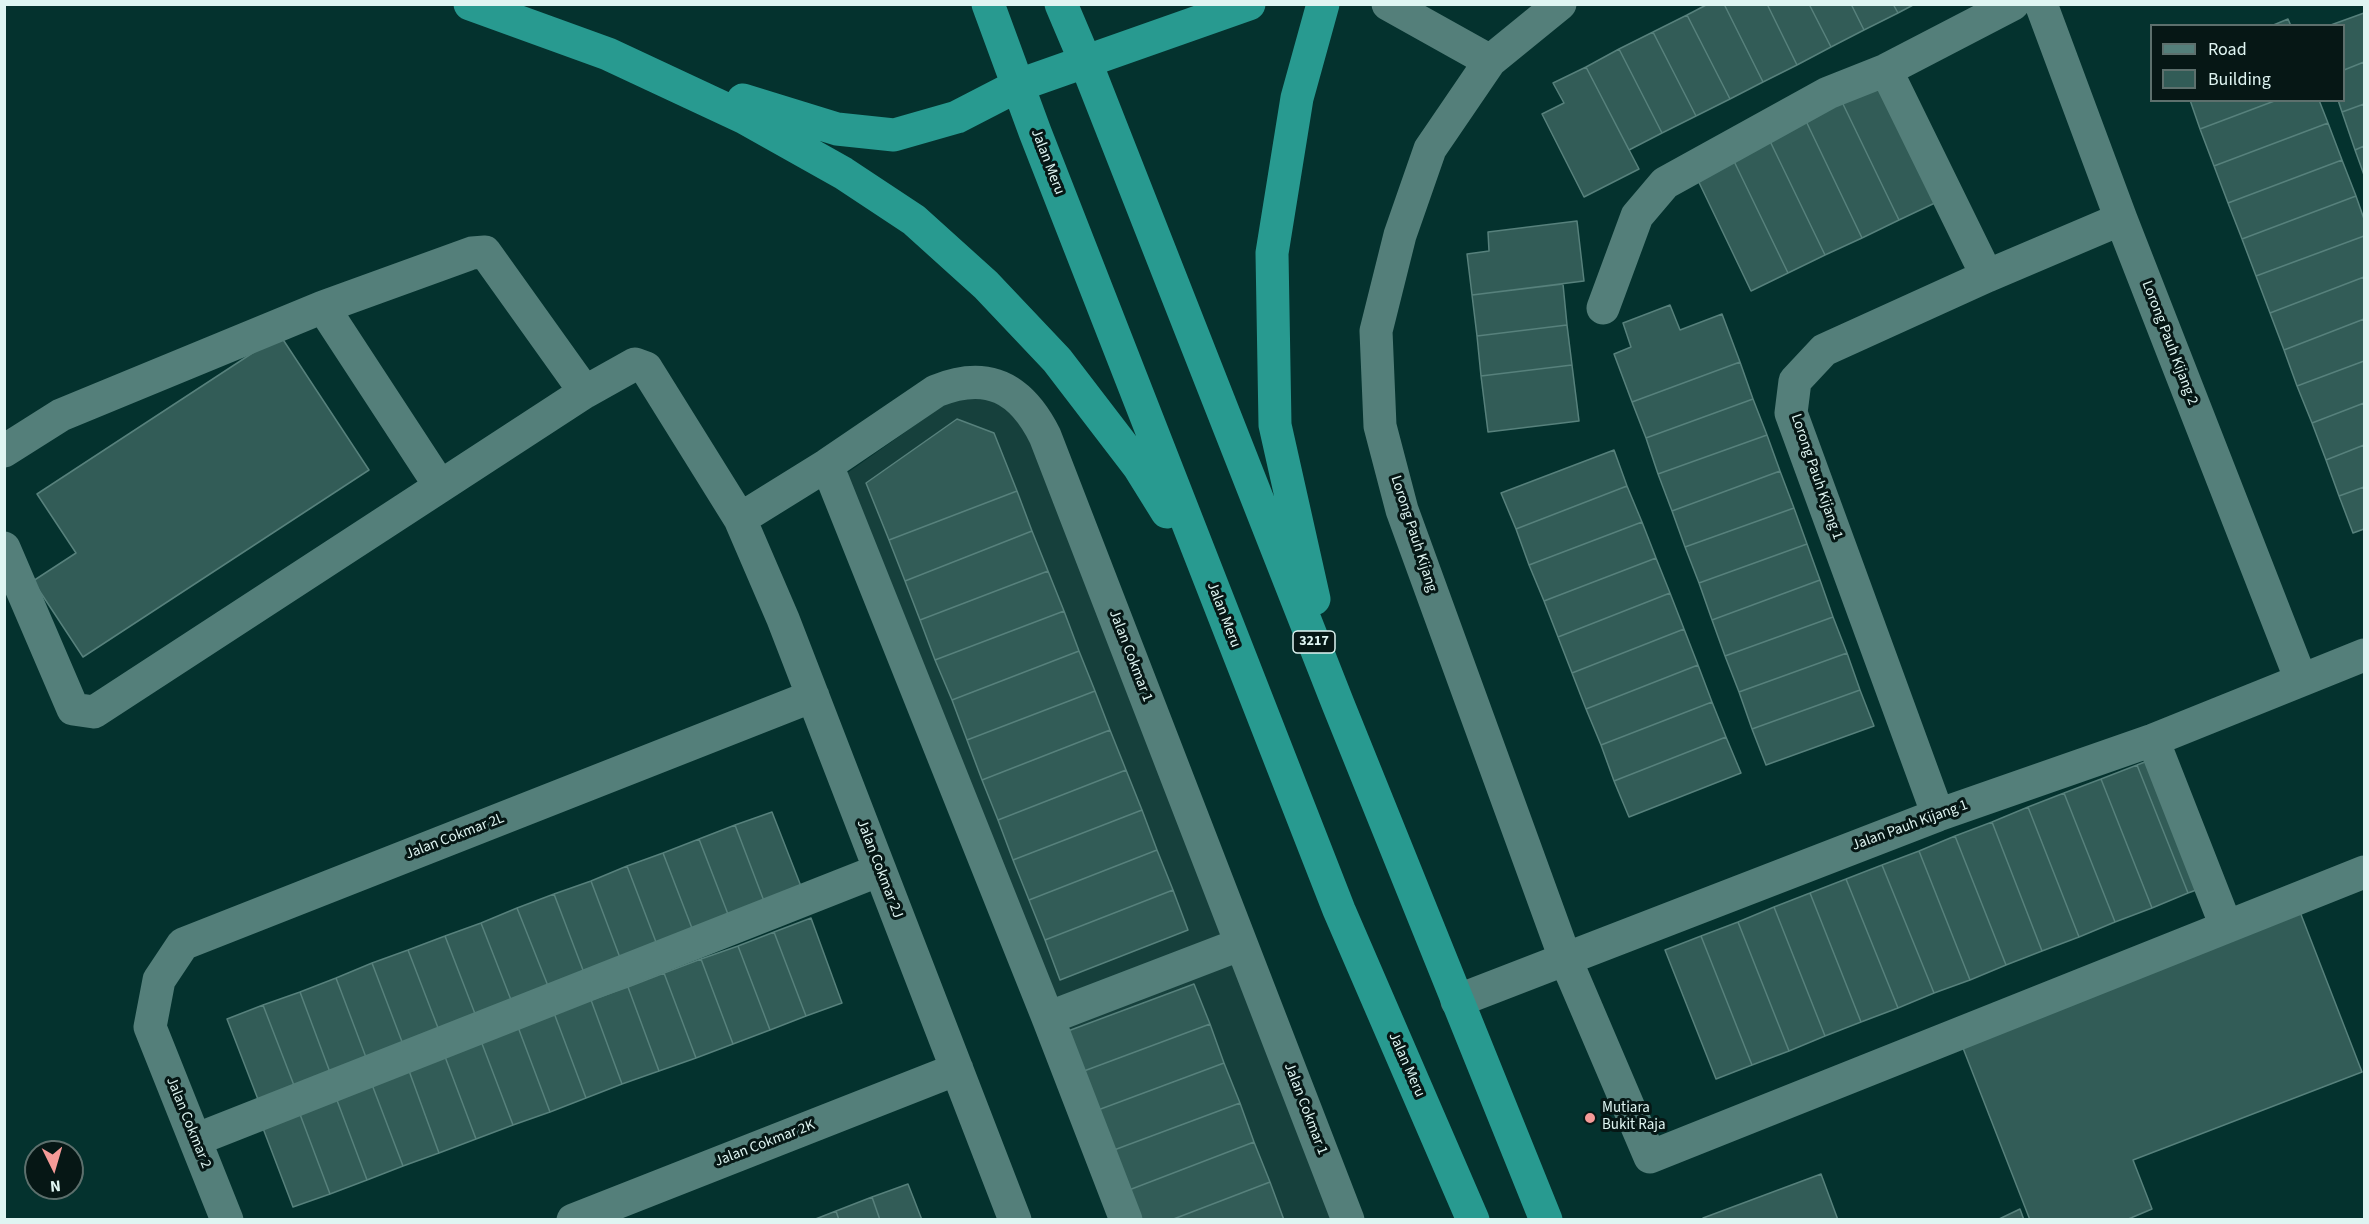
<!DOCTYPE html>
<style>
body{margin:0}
#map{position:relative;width:2369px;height:1224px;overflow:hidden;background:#04322e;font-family:"Source Sans 3",sans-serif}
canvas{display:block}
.frame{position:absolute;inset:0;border:6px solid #dff5f2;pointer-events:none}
.legend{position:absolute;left:2150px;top:24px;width:195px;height:78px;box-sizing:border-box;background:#061715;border:2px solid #5d706d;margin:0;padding:8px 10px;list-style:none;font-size:18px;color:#dff5f2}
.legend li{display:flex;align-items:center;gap:12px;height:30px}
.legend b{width:30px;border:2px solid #5d706d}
.north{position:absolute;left:24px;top:1140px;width:60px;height:60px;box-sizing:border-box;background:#061715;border:2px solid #5d706d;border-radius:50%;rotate:175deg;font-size:16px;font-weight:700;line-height:24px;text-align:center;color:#dff5f2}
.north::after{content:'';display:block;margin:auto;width:21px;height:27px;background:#f59b98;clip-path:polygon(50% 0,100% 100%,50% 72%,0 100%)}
</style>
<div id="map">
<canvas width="2369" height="1224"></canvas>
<div class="frame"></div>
<ul class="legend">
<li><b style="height:8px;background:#547f7a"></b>Road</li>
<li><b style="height:16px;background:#325c57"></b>Building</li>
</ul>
<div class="north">N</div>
</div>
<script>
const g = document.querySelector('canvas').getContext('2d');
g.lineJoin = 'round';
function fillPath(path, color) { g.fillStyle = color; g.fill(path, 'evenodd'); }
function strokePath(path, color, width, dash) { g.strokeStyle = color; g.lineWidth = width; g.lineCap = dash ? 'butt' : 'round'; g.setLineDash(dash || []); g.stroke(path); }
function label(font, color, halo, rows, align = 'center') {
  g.font = font + ' "Source Sans 3",sans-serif'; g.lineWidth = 6; g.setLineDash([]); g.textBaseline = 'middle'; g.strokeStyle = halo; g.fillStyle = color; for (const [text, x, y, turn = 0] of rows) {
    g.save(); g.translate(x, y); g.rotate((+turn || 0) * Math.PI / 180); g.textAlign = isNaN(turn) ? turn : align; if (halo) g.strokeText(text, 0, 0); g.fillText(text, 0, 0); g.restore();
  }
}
fillPath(new Path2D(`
 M965,398L992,400L1024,421L1332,1219H1134L843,476L945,404Z`), '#16403c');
const building = new Path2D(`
 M1708,4H1724L1763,82L1730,99L1687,15Z
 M1724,4H1767L1797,65L1763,82Z
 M1767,4H1809L1831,47L1797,65Z
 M1809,4H1851L1864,30L1831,47Z
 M1851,4H1893L1898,13L1864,30Z
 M1893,4H1915L1898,13Z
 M2364,13V62L2344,70V26H2328Z
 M1687,15L1730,99L1696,116L1653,32Z
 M2288,19L2291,26H2271Z
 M1653,32L1696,116L1662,133L1619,49Z
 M1619,49L1662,133L1629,150L1586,67Z
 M2364,62V104L2342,112L2338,100H2344V70Z
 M1586,67L1639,169L1584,197L1542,114L1564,103L1553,83Z
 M1880,84L1937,202L1899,220L1842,102Z
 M2190,100H2277L2200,129Z
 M2277,100H2319L2328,123L2214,166L2200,129Z
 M1842,102L1899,220L1862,238L1805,119Z
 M2364,104V146L2355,150L2342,112Z
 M1805,119L1862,238L1825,255L1768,137Z
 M2328,123L2342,160L2228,203L2214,166Z
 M1768,137L1825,255L1788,273L1731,155Z
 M2364,146V175L2355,150Z
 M1731,155L1788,273L1751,291L1694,172Z
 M2342,160L2356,196L2242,239L2228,203Z
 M2356,196L2364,219V236L2256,276L2242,239Z
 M1577,221L1584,281L1472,295L1467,254L1489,251L1488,232Z
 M2364,236V277L2270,313L2256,276Z
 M2364,277V319L2284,350L2270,313Z
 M1563,284L1567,325L1477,336L1472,295Z
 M1670,305L1680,330L1722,314L1740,362L1632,402L1614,354L1631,347L1623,323Z
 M2364,319V361L2297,386L2284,350Z
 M1567,325L1572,365L1481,376L1477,336Z
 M280,335L369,470L83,657L33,581L76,553L37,494Z
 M2364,361V403L2312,423L2297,386Z
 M1740,362L1753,399L1646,438L1632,402Z
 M1572,365L1579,421L1488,432L1481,376Z
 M1753,399L1767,435L1658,474L1646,438Z
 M2364,403V445L2326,460L2312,423Z
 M957,419L994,433L1017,491L889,540L866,483Z
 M1767,435L1780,471L1672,511L1658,474Z
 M2364,445V487L2339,496L2326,460Z
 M1614,450L1627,486L1516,529L1501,493Z
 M1780,471L1794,508L1685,547L1672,511Z
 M1627,486L1642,522L1529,565L1516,529Z
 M2364,487V529L2353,533L2339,496Z
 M1017,491L1032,531L905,581L889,540Z
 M1794,508L1807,544L1699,583L1685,547Z
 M1642,522L1656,558L1544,601L1529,565Z
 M1032,531L1048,571L920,620L905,581Z
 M1807,544L1820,580L1712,620L1699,583Z
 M1656,558L1670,593L1558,637L1544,601Z
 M1048,571L1064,611L935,660L920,620Z
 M1820,580L1833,617L1725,656L1712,620Z
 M1670,593L1684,629L1572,673L1558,637Z
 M1064,611L1079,651L952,700L935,660Z
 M1833,617L1847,653L1739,692L1725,656Z
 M1684,629L1698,665L1586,709L1572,673Z
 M1079,651L1095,691L967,740L952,700Z
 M1847,653L1860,690L1752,729L1739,692Z
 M1698,665L1712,702L1601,745L1586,709Z
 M1860,690L1874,726L1766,765L1752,729Z
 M1095,691L1110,730L982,780L967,740Z
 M1712,702L1726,737L1614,781L1601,745Z
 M1110,730L1126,770L998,820L982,780Z
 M1726,737L1741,773L1629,817L1614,781Z
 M2173,751L2224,880L2188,893L2137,765Z
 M2137,765L2188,893L2152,908L2101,779Z
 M1126,770L1142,810L1013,860L998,820Z
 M2101,779L2152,908L2115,922L2064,793Z
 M2064,793L2115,922L2079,937L2028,807Z
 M2028,807L2079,937L2042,951L1992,822Z
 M1142,810L1157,850L1029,900L1013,860Z
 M772,812L804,894L767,909L735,825Z
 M1992,822L2042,951L2006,965L1955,836Z
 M735,825L767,909L731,922L699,839Z
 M1955,836L2006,965L1970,980L1919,851Z
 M699,839L731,922L695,936L663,853Z
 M1157,850L1173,890L1045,940L1029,900Z
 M1919,851L1970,980L1934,993L1882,865Z
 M663,853L695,936L659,950L627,866Z
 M1882,865L1934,993L1898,1008L1846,879Z
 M627,866L659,950L622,963L591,881Z
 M1846,879L1898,1008L1861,1022L1810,893Z
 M591,881L622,963L586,978L554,894Z
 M1173,890L1188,930L1060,980L1045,940Z
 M1810,893L1861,1022L1825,1036L1774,907Z
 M554,894L586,978L550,991L517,908Z
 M2295,899L2362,1072L2133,1160L2152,1209L2126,1220H2030L1956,1030Z
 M1774,907L1825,1036L1789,1051L1738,922Z
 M517,908L550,991L513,1005L481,923Z
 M811,918L842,1003L806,1016L774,932Z
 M1738,922L1789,1051L1752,1065L1701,936Z
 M481,923L513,1005L477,1019L445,936Z
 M774,932L806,1016L770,1030L738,946Z
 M445,936L477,1019L440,1033L408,950Z
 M1701,936L1752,1065L1716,1079L1665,950Z
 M738,946L770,1030L733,1044L701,959Z
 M408,950L440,1033L404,1047L372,963Z
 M701,959L733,1044L696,1058L664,973Z
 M372,963L404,1047L367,1060L336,978Z
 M664,973L696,1058L659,1071L628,987Z
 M336,978L367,1060L331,1075L300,992Z
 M1194,984L1210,1024L1084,1071L1068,1031Z
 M628,987L659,1071L622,1084L591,1000Z
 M300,992L331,1075L295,1088L263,1005Z
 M591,1000L622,1084L586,1098L554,1013Z
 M263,1005L295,1088L259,1102L227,1019Z
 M554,1013L586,1098L550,1112L518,1027Z
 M1210,1024L1224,1063L1098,1110L1084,1071Z
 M518,1027L550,1112L513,1125L481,1041Z
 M481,1041L513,1125L476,1139L444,1054Z
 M444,1054L476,1139L439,1153L408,1068Z
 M1224,1063L1240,1103L1114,1150L1098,1110Z
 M408,1068L439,1153L403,1166L371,1082Z
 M371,1082L403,1166L367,1180L335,1095Z
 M335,1095L367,1180L330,1194L298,1109Z
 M1240,1103L1254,1142L1129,1190L1114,1150Z
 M298,1109L330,1194L293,1207L261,1123Z
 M1254,1142L1270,1182L1171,1220H1140L1129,1190Z
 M1821,1174L1838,1220H1703V1218Z
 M1270,1182L1284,1220H1171Z
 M908,1184L922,1220H880L872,1197Z
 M872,1197L880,1220H839L836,1211Z
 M2020,1209L2024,1220H1997Z
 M836,1211L839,1220H813Z`);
fillPath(building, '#325c57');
strokePath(building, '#57817c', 1.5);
strokePath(new Path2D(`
 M1388,4L1490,61
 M1560,4L1490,61L1430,149L1400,235L1376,331L1380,426L1402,510L1565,958L1650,1157L2364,872
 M2041,4L2121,219L2301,680
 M1886,70L1987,276
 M323,307L440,486
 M1603,308L1637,216L1665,183L1828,93L1886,70L2013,4
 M4,451L61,415L323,307L472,253L485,252L585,392
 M827,465L1048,1018L1126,1220
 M740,519L827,465L936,391C988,370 1021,388 1045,436L1348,1220
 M4,548L73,709L94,712L585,392L635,364L646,368L740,519L783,619L1015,1220
 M2153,740L2226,926
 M1938,815L1791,413L1795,381L1824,350L1987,276L2121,219
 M1457,1001L1938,815L2153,740L2364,655
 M1048,1018L1241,944
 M195,1140L880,870
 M227,1220L150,1027L159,980L183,944L813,696
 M573,1220L957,1069`), '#547f7a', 33);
strokePath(new Path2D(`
 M470,4L608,54L745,118L843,173L914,220L986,285L1057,360L1139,467L1167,512
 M988,4L1035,132L1339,910L1473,1220
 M1061,4L1086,63L1338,704L1546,1220
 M743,100L837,129L894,135L957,117L1019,85L1249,4
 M1314,599L1275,425L1272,253L1297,98L1323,4`), '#289a90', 33);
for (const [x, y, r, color] of [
 [1590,1118,6,"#f59b98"]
]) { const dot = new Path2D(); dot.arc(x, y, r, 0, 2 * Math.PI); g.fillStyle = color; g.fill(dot); strokePath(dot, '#061715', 2); }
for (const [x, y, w] of [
 [1314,642,42]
]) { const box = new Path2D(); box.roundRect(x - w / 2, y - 11, w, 22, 4.5); g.fillStyle = '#061715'; g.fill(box); strokePath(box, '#dff5f2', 1.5); }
label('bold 14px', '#dff5f2', null, [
 ["3217",1314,642]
]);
label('15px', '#dff5f2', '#061715', [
 ["Jalan Meru",1047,162,69],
 ["Lorong Pauh Kijang 2",2169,343,69],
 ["Lorong Pauh Kijang 1",1816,477,71],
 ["Lorong Pauh Kijang",1413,534,72],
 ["Jalan Meru",1223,615,69],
 ["Jalan Cokmar 1",1130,656,69],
 ["Jalan Pauh Kijang 1",1910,826,-20],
 ["Jalan Cokmar 2L",455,837,-21],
 ["Jalan Cokmar 2J",879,869,69],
 ["Jalan Meru",1406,1065,66],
 ["Jalan Cokmar 1",1305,1109,69],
 ["Jalan Cokmar 2",188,1123,68],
 ["Jalan Cokmar 2K",765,1144,-21]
]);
label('15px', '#dff5f2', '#061715', [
 ["Mutiara",1602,1109],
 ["Bukit Raja",1602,1126]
], 'left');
</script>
